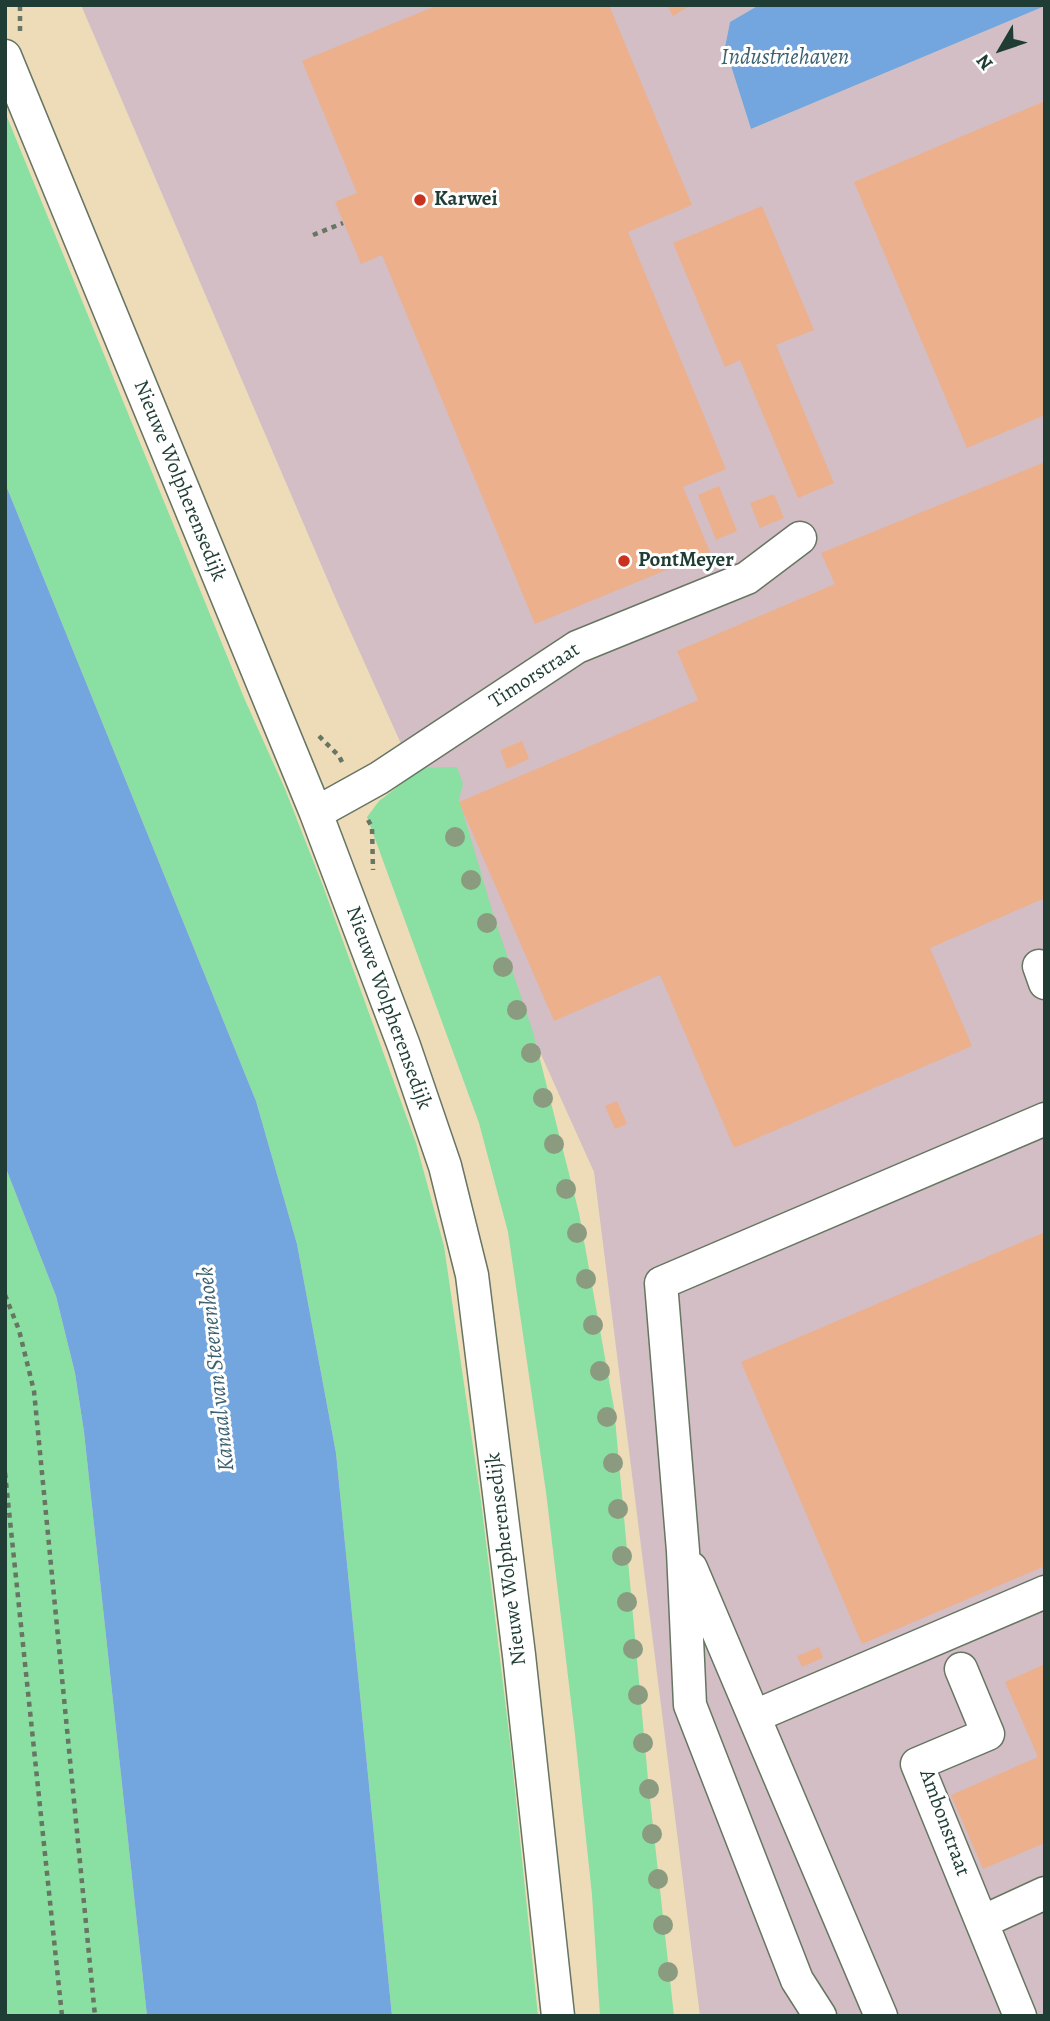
<!DOCTYPE html>
<style>
body{margin:0}
#map{position:relative;width:1050px;height:2021px;overflow:hidden;background:#eedcb9;font-family:Alegreya,serif}
canvas{display:block}
.frame{position:absolute;inset:0;border:7px solid #1f3d34;pointer-events:none}
.north{position:absolute;left:966px;top:14px;width:70px;height:70px;-webkit-text-stroke:5px #fff;paint-order:stroke;rotate:231deg;font-size:19px;font-weight:700;line-height:28px;text-align:center;color:#1f3d34}
.north::after{content:'';display:block;margin:auto;width:24px;height:32px;background:#1f3d34;clip-path:polygon(50% 0,100% 100%,50% 72%,0 100%)}
</style>
<div id="map">
<canvas width="1050" height="2021"></canvas>
<div class="frame"></div>
<div class="north">N</div>
</div>
<script>
const g = document.querySelector('canvas').getContext('2d');
g.lineJoin = 'round';
function fillPath(path, color) { g.fillStyle = color; g.fill(path, 'evenodd'); }
function strokePath(path, color, width, dash) { g.strokeStyle = color; g.lineWidth = width; g.lineCap = dash ? 'butt' : 'round'; g.setLineDash(dash || []); g.stroke(path); }
function label(font, color, halo, rows, align = 'center') {
  g.font = font + ' Alegreya,serif'; g.lineWidth = 6; g.setLineDash([]); g.textBaseline = 'middle'; g.strokeStyle = halo; g.fillStyle = color; for (const [text, x, y, turn = 0] of rows) {
    g.save(); g.translate(x, y); g.rotate((+turn || 0) * Math.PI / 180); g.textAlign = isNaN(turn) ? turn : align; if (halo) g.strokeText(text, 0, 0); g.fillText(text, 0, 0); g.restore();
  }
}
fillPath(new Path2D(`
 M81,5H759L730,22L725,47L751,129L1045,6V2016H700L594,1172L338,604Z`), '#d2bec4');
fillPath(new Path2D(`
 M5,112L245,700L285,789L323,886L416,1143L444,1246L481,1501L510,1742L538,2016H392L336,1453L297,1244L256,1101L5,483Z
 M457,767L463,784L459,799L494,917L533,1032L579,1213L614,1408L649,1790L674,2016H600L592,1895L575,1735L546,1492L508,1232L479,1123L367,817L379,801L422,768Z
 M5,1166L56,1296L75,1373L84,1432L147,2016H5Z`), '#8adfa2');
fillPath(new Path2D(`
 M759,5H1045V6L751,129L725,47L730,22Z
 M5,483L256,1101L297,1244L336,1453L392,2016H147L84,1432L75,1373L56,1296L5,1166Z`), '#73a5de');
fillPath(new Path2D(`
 M438,5H609L692,205L628,232L726,469L683,487L710,552L535,624L382,255L361,264L335,202L357,193L302,61Z
 M667,5H691L673,16Z
 M1045,101V415L967,448L854,182Z
 M762,206L814,330L776,345L834,483L798,498L740,360L725,367L673,243Z
 M1045,462V898L930,948L972,1046L734,1148L660,975L554,1021L459,802L698,700L677,651L835,584L821,553Z
 M719,486L737,531L716,540L698,495Z
 M774,494L784,518L760,528L750,503Z
 M522,741L529,759L507,769L500,750Z
 M617,1101L627,1124L615,1129L605,1106Z
 M1045,1232V1566L862,1644L741,1362Z
 M819,1647L823,1658L802,1667L797,1656Z
 M1045,1664V1843L983,1869L951,1795L1038,1757L1005,1682Z`), '#edb08d');
const minor = new Path2D(`
 M5,56L316,813L404,1046L445,1166L472,1275L519,1655L558,2016
 M316,813L379,778L577,647L747,578L800,538
 M1039,966L1045,983
 M691,1568L881,2016
 M961,1669L988,1734L917,1764L1020,2016
 M755,1716L1045,1592
 M982,1922L1045,1893
 M820,2016L797,1980L690,1705L683,1551L661,1283L1045,1119`);
strokePath(minor, '#677563', 35);
strokePath(new Path2D(`
 M20,31V5
 M313,235L343,223
 M319,736L339,756L343,764
 M368,820L372,827L373,870
 M5,1295L19,1330L34,1391L95,2016
 M5,1473L62,2016`), '#677563', 4.5, [5, 5]);
strokePath(minor, '#fff', 32);
g.fillStyle = '#8b9b7f';
for (const [x, y] of [
 [455,837],
 [471,880],
 [487,923],
 [503,967],
 [517,1010],
 [531,1053],
 [543,1098],
 [554,1144],
 [566,1189],
 [577,1233],
 [586,1279],
 [593,1325],
 [600,1371],
 [607,1417],
 [613,1463],
 [618,1509],
 [622,1556],
 [627,1602],
 [633,1649],
 [638,1695],
 [643,1743],
 [649,1789],
 [652,1834],
 [658,1879],
 [663,1925],
 [668,1972]
]) { g.beginPath(); g.arc(x, y, 10, 0, 2 * Math.PI); g.fill(); }
for (const [x, y, r, color] of [
 [420,200,7,"#c8321e"],
 [624,561,7,"#c8321e"]
]) { const dot = new Path2D(); dot.arc(x, y, r, 0, 2 * Math.PI); g.fillStyle = color; g.fill(dot); strokePath(dot, '#fff', 2.5); }
label('bold 21px', '#1f3d34', '#fff', [
 ["Karwei",434,200],
 ["PontMeyer",638,561]
], 'left');
label('21px', '#1f3d34', '#fff', [
 ["Nieuwe Wolpherensedijk",179,481,68],
 ["Timorstraat",535,676,-33],
 ["Nieuwe Wolpherensedijk",388,1008,70],
 ["Nieuwe Wolpherensedijk",507,1559,-97],
 ["Ambonstraat",944,1823,70]
]);
label('italic 23px', '#3c6170', '#fff', [
 ["Industriehaven",785,58],
 ["Kanaal van Steenenhoek",217,1369,-96]
]);
</script>
